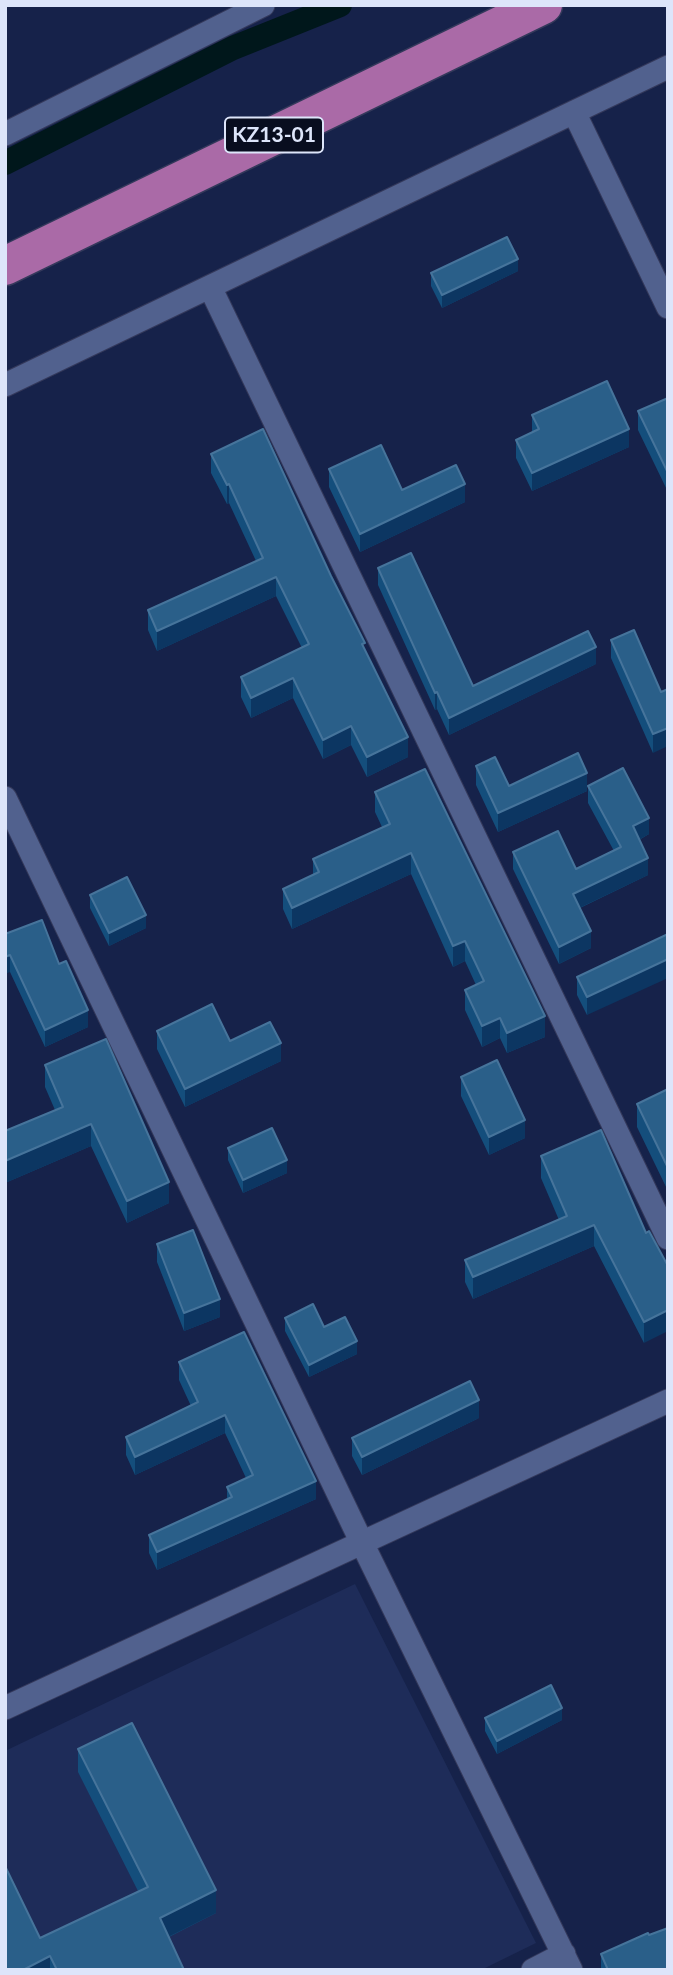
<!DOCTYPE html>
<style>
body{margin:0}
#map{position:relative;width:673px;height:1975px;overflow:hidden;background:#16224a;font-family:Lato,sans-serif}
canvas{display:block}
.frame{position:absolute;inset:0;border:7px solid #dde5fa;pointer-events:none}
</style>
<div id="map">
<canvas width="673" height="1975"></canvas>
<div class="frame"></div>
</div>
<script>
const g = document.querySelector('canvas').getContext('2d');
g.lineJoin = 'round';
function fillPath(path, color) { g.fillStyle = color; g.fill(path, 'evenodd'); }
function strokePath(path, color, width, dash) { g.strokeStyle = color; g.lineWidth = width; g.lineCap = dash ? 'butt' : 'round'; g.setLineDash(dash || []); g.stroke(path); }
function label(font, color, halo, rows, align = 'center') {
  g.font = font + ' Lato,sans-serif'; g.lineWidth = 7; g.setLineDash([]); g.textBaseline = 'middle'; g.strokeStyle = halo; g.fillStyle = color; for (const [text, x, y, turn = 0] of rows) {
    g.save(); g.translate(x, y); g.rotate((+turn || 0) * Math.PI / 180); g.textAlign = isNaN(turn) ? turn : align; if (halo) g.strokeText(text, 0, 0); g.fillText(text, 0, 0); g.restore();
  }
}
fillPath(new Path2D(`
 M355,1584L536,1943L481,1970H5V1751Z`), '#1e2c59');
strokePath(new Path2D(`
 M5,163L233,48L340,5`), '#00171b', 24);
const street = new Path2D(`
 M574,112L668,307
 M5,134L263,5
 M210,287L668,1238
 M5,385L668,67
 M5,798L362,1543L571,1970
 M5,1708L668,1401
 M533,1970L564,1954`);
const highway = new Path2D(`
 M5,266L543,5`);
strokePath(street, '#34395b', 25);
strokePath(highway, '#34395b', 41);
strokePath(street, '#51618e', 23);
strokePath(highway, '#aa6aa7', 38);
fillPath(new Path2D(`
 M518,271L442,308L431,286V273Z
 M668,398V492L638,430V411Z
 M532,415L629,447L532,491L516,458V440L532,432Z
 M211,454L365,651L408,757L367,777L351,745L323,759L293,698L251,718L241,697V677L302,648L276,596L157,651L148,630V610L256,561L229,503L227,504L211,473Z
 M329,469L402,490L465,502L360,552L329,487Z
 M378,568L473,686L596,664L449,735L437,709L435,710L378,585Z
 M611,640L661,692L653,753L611,658Z
 M476,766L509,786L587,791L498,832L476,785Z
 M588,786L649,834L639,840L648,875L580,908L591,948L559,964L513,869V852L576,869L614,851L588,803Z
 M375,792L545,1037L507,1053L500,1038L482,1047L465,1010V990L476,985L465,961L453,967L411,874L292,929L283,909V889L313,875V859L382,827L375,812Z
 M90,895L146,928L109,946L90,908Z
 M5,934L59,964L88,1027L45,1047L10,972Z
 M668,934L587,1015L577,995V977Z
 M157,1031L230,1041L281,1061L185,1107L157,1049Z
 M45,1065L169,1203L127,1223L91,1146L5,1183V1131L55,1110L45,1087Z
 M461,1077L525,1138L489,1155L461,1096Z
 M668,1089V1191L637,1127V1104Z
 M228,1148L287,1173L243,1193L228,1160Z
 M541,1156L646,1233L644,1343L594,1246L473,1299L465,1282V1260L559,1220L541,1178Z
 M157,1244L220,1317L184,1331L157,1262Z
 M285,1318L324,1327L357,1354L309,1377L285,1331Z
 M179,1362L316,1499L157,1570L149,1553V1535L227,1500V1487L246,1478L225,1433L135,1475L126,1455V1437L191,1406L179,1380Z
 M479,1418L362,1475L352,1456V1438Z
 M485,1718L562,1720L497,1754L485,1731Z
 M78,1749L216,1913L169,1937L184,1970H5L40,1938L138,1891L78,1772Z
 M601,1954L668,1970H601Z`), '#144e7c');
fillPath(new Path2D(`
 M518,259V271L442,308V295Z
 M629,429V447L532,491V473Z
 M229,484V503L227,504V485Z
 M465,484V502L360,552V534Z
 M276,577V596L157,651V631Z
 M596,647V664L449,735V718Z
 M293,678V698L251,718V698Z
 M437,692V709L435,710V693Z
 M351,726V745L323,759V740Z
 M668,728V746L653,753V734Z
 M408,737V757L367,777V757Z
 M587,773V791L498,832V813Z
 M649,818V834L633,843V826Z
 M411,853V874L292,929V908Z
 M648,858V875L573,911V894Z
 M146,915V928L109,946V933Z
 M591,931V948L559,964V947Z
 M465,941V961L453,967V946Z
 M10,955V972L5,974V957Z
 M668,959V978L587,1015V997Z
 M88,1010V1027L45,1047V1030Z
 M545,1016V1037L507,1053V1033Z
 M500,1018V1038L482,1047V1026Z
 M281,1043V1061L185,1107V1089Z
 M525,1120V1138L489,1155V1137Z
 M91,1124V1146L5,1183V1161Z
 M287,1160V1173L243,1193V1180Z
 M169,1182V1203L127,1223V1201Z
 M594,1225V1246L473,1299V1277Z
 M220,1299V1317L184,1331V1313Z
 M668,1310V1331L644,1343V1322Z
 M357,1341V1354L309,1377V1365Z
 M479,1400V1418L362,1475V1457Z
 M225,1415V1433L135,1475V1457Z
 M316,1481V1499L157,1570V1552Z
 M562,1708V1720L497,1754V1741Z
 M216,1890V1913L160,1941V1918Z
 M50,1956V1970H23Z`), '#0c3662');
const building = new Path2D(`
 M507,237L518,259L442,295L431,273Z
 M607,381L629,429L532,473L516,440L539,429L532,415Z
 M668,398V473L638,411Z
 M263,429L331,576L365,643L362,644L408,737L367,757L351,726L323,740L293,678L251,698L241,677L309,644L276,577L157,631L148,610L263,558L229,484L227,485L211,454Z
 M381,445L402,490L456,465L465,484L360,534L329,469Z
 M411,553L473,686L588,631L596,647L449,718L437,692L435,693L378,568Z
 M634,630L661,692L668,689V728L653,734L611,640Z
 M578,753L587,773L498,813L476,766L495,757L509,786Z
 M623,768L649,818L633,826L648,858L573,894L591,931L559,947L513,852L558,831L576,869L621,847L588,786Z
 M425,769L545,1016L507,1033L500,1018L482,1026L465,990L484,981L465,941L453,946L411,853L292,908L283,889L319,872L313,859L390,824L375,792Z
 M127,877L146,915L109,933L90,895Z
 M42,920L59,964L66,961L88,1010L45,1030L10,955L5,957V934Z
 M668,934V959L587,997L577,977Z
 M212,1004L230,1041L270,1022L281,1043L185,1089L157,1031Z
 M106,1039L169,1182L127,1201L91,1124L5,1161V1131L63,1107L45,1065Z
 M497,1060L525,1120L489,1137L461,1077Z
 M668,1089V1168L637,1104Z
 M272,1128L287,1160L243,1180L228,1148Z
 M601,1130L646,1233L649,1231L668,1266V1310L644,1322L594,1225L473,1277L465,1260L567,1216L541,1156Z
 M193,1230L220,1299L184,1313L157,1244Z
 M313,1304L324,1327L345,1317L357,1341L309,1365L285,1318Z
 M244,1332L316,1481L157,1552L149,1535L232,1497L227,1487L253,1475L225,1415L135,1457L126,1437L198,1402L179,1362Z
 M470,1381L479,1400L362,1457L352,1438Z
 M551,1685L562,1708L497,1741L485,1718Z
 M132,1723L216,1890L160,1918L184,1970H57L50,1956L23,1970H5V1866L40,1938L148,1887L78,1749Z
 M668,1928V1970H608L601,1954L648,1933L649,1935Z`);
fillPath(building, '#2a5f89');
strokePath(building, '#46749b', 2);
for (const [x, y, w] of [
 [274,135,98]
]) { const box = new Path2D(); box.roundRect(x - w / 2, y - 17.5, w, 35, 5); g.fillStyle = '#080d1f'; g.fill(box); strokePath(box, '#dde5fa', 2); }
label('bold 21px', '#dde5fa', null, [
 ["KZ13-01",274,135]
]);
</script>
